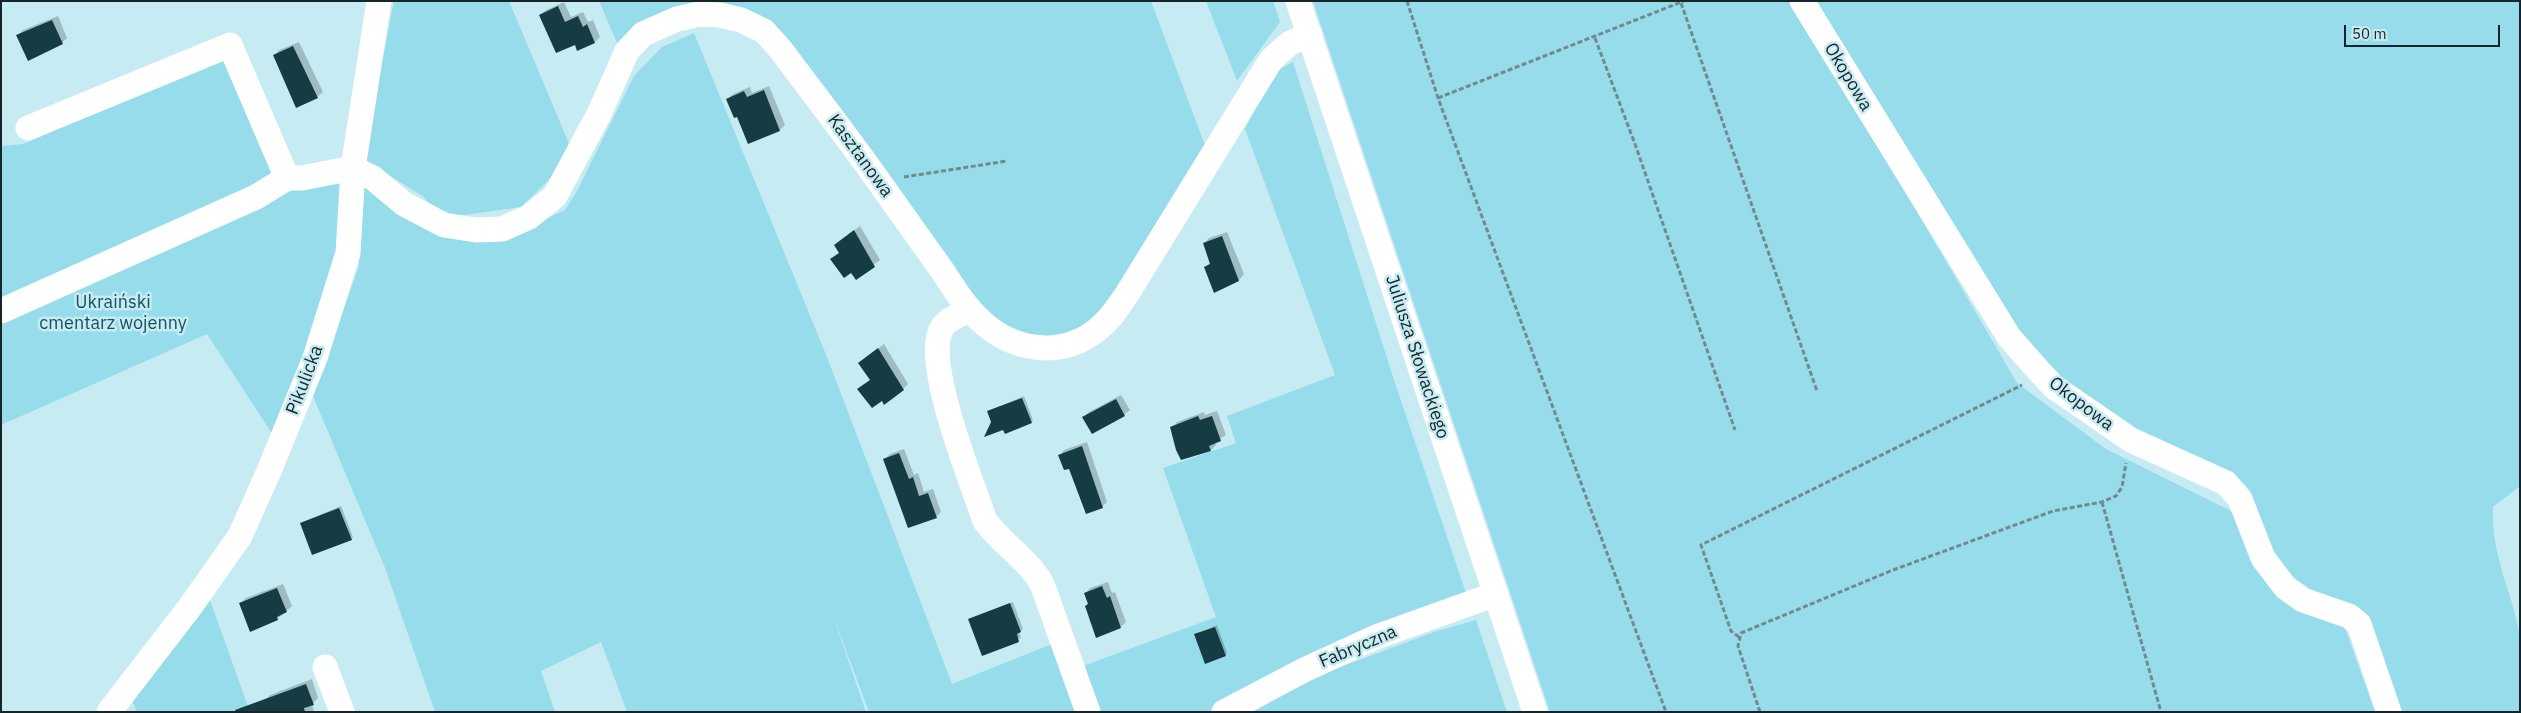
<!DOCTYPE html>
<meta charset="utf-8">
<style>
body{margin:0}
#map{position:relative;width:2521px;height:713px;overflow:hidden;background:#c7ebf3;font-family:"IBM Plex Sans",sans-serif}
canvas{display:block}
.frame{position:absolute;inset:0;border:2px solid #172528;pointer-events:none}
.scale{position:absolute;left:2344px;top:25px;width:156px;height:22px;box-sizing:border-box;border:2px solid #172528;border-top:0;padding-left:6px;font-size:15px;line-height:18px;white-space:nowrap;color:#172528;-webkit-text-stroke:4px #c7ebf3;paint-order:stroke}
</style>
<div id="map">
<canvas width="2521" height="713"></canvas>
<div class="frame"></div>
<div class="scale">50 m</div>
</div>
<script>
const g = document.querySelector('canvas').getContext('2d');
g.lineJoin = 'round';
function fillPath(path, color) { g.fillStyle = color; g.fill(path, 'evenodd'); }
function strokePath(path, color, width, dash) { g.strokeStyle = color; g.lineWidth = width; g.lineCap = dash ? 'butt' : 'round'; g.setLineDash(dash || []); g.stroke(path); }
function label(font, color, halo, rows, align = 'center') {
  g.font = font + ' "IBM Plex Sans",sans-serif'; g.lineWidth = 5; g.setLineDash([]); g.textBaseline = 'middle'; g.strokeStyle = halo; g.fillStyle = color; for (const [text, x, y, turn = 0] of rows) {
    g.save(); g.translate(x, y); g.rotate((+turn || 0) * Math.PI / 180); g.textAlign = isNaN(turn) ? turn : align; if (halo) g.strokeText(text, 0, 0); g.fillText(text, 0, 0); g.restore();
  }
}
fillPath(new Path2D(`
 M394,1H509L570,146L558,171L521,207L457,216L433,209L424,197L363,159Z
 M599,1H1151L1206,148L1098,322L1042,340L982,315L789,42L712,3L684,4L635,27L618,45Z
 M1206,1H1273L1280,22L1237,81Z
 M1313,1H1794L2017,383L2106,449L2237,514L2263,571L2344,625L2375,712H1550Z
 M1816,1H2520V486L2493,507C2491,555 2510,586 2519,631C2521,652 2520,688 2520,712H2394L2366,623L2289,581L2275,559L2251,507L2142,439L2043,363L2004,312Z
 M694,33L827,357L952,684L1052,644L1080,712H869L832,613L866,712H627L601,642L541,671L555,712H435L385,568L313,396L359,266V177L435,227L541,221L565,210L577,191L634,76L662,47Z
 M226,57L277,170L269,183L1,302V146L23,144Z
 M1293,62L1394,380L1466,593L1314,658L1211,712H1100L1083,666L1216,617L1163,468L1236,443L1227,416L1335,375L1245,129L1273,73Z
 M345,177L341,239L319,314L275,438L207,334L1,425V320L295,189Z
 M210,600L250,712H137L132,700Z
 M1476,620L1507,712H1253L1319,675L1434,632Z`), '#96dcea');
fillPath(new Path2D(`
 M564,2L571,17L583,12L588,22L593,20L600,37L595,42L576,43L540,15L546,10Z
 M58,16L67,38L62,43L18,36L23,30Z
 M299,42L323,92L317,97L274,56L279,50Z
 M769,86L785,125L780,130L748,143L737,115L727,99L733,94L750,87L752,93Z
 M860,226L880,260L856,278L851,271L832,259L840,252L835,245Z
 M1227,232L1244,274L1239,280L1215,292L1206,267L1211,262L1204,244L1209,238Z
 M884,344L908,384L903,389L882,400L859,389L871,379L859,363Z
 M1121,395L1130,410L1124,415L1084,417L1089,412Z
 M1024,396L1033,420L1031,422L1004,428L988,411Z
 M1217,411L1226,435L1215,442L1216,445L1211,450L1182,459L1172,427L1177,422L1204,412L1205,415Z
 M1087,442L1107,502L1102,507L1060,455L1064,450Z
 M904,449L914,475L918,473L924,492L933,489L941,512L936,517L885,459L890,454Z
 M341,506L353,537L351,539L301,523Z
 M1108,582L1112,593L1115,592L1126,622L1121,627L1086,606L1089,603L1085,594L1090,588Z
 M283,584L292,606L277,619L240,604L246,598Z
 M1013,602L1023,629L1019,632L1021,638L982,654L969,619Z
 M1217,625L1227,653L1225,655L1196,635Z
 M312,679L318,698L312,704L314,712H269L265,700L270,695Z`), '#0003');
fillPath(new Path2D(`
 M558,6L565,22L578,16L583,27L587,24L595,43L577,51L575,45L556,53L539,15Z
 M52,20L63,44L28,61L16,35Z
 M293,46L318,98L296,108L273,55Z
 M764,90L780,131L748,144L737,117L734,118L726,99L744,91L747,97Z
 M854,230L875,267L856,280L851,273L844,278L830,259L839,253L834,245Z
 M1222,236L1239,281L1214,293L1204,267L1210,264L1203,243Z
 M878,348L904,390L884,405L882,401L872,408L857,389L870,380L858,363Z
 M1022,398L1032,423L1005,434L1003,430L984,437L991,422L987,411Z
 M1116,399L1125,416L1092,434L1082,417Z
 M1198,416L1200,420L1212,416L1221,441L1209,446L1211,451L1181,460L1176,450L1170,427Z
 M1082,446L1103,508L1086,514L1069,469L1064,470L1058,455Z
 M899,453L909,479L913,477L919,496L928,493L937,518L908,528L883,459Z
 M339,508L352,540L312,555L300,523Z
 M1102,586L1107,598L1110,596L1121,628L1096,638L1085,606L1088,604L1084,593Z
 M277,588L287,612L277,617L278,620L250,632L239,603Z
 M1010,603L1021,632L1017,634L1019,642L982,656L968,619Z
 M1215,627L1226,656L1205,664L1194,634Z
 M306,684L314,705L304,708L305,712H236L235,710Z`), '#153c43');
strokePath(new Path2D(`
 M1407,1L1438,98L1666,712
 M1681,3L1817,391
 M1595,38L1635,144L1735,430
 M1438,98L1684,1
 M904,177L1007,161
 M2102,502L2161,712
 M1739,637L1731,631L1701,545L2022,385
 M1760,712L1738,646L1741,633L1893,570L2053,511L2102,502L2116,496L2122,487L2126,463`), '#718a8f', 3, [5, 2.5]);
strokePath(new Path2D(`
 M1298,1L1535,712
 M1802,1L2009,337L2039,371L2054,387L2131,440L2226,483L2240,499L2263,558L2285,587L2303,600L2349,616L2359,624L2389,712
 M28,128L230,45L287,178H302L353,168L373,178L404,204L444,225L476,230L502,229L529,217L555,196L599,114L627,51L643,34L677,19L699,14L720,15L741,20L764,31L781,50C816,97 853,144 887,193C906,220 925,246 944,273C955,290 966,308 981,321C1013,351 1062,359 1098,329C1110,320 1118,307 1127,294L1271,60L1290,43L1310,35
 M970,310C958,316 945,319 940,332C926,369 971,480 985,521C1002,544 1028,559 1042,584L1088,712
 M1,311L256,197L287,178
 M325,667L342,712
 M109,712L190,607L240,536L269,471L315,358L348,253L353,168L379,1
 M1224,712L1304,670L1376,637L1496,594`), '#fff', 25);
label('18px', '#172528', '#c7ebf3', [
 ["Okopowa",1848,77,59],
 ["Kasztanowa",860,156,54],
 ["Juliusza Słowackiego",1417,357,72],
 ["Pikulicka",305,380,-69],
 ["Okopowa",2081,404,37],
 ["Fabryczna",1358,647,-23]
]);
label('18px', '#13525d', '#c7ebf3', [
 ["Ukraiński",113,303],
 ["cmentarz wojenny",113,324]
]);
</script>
